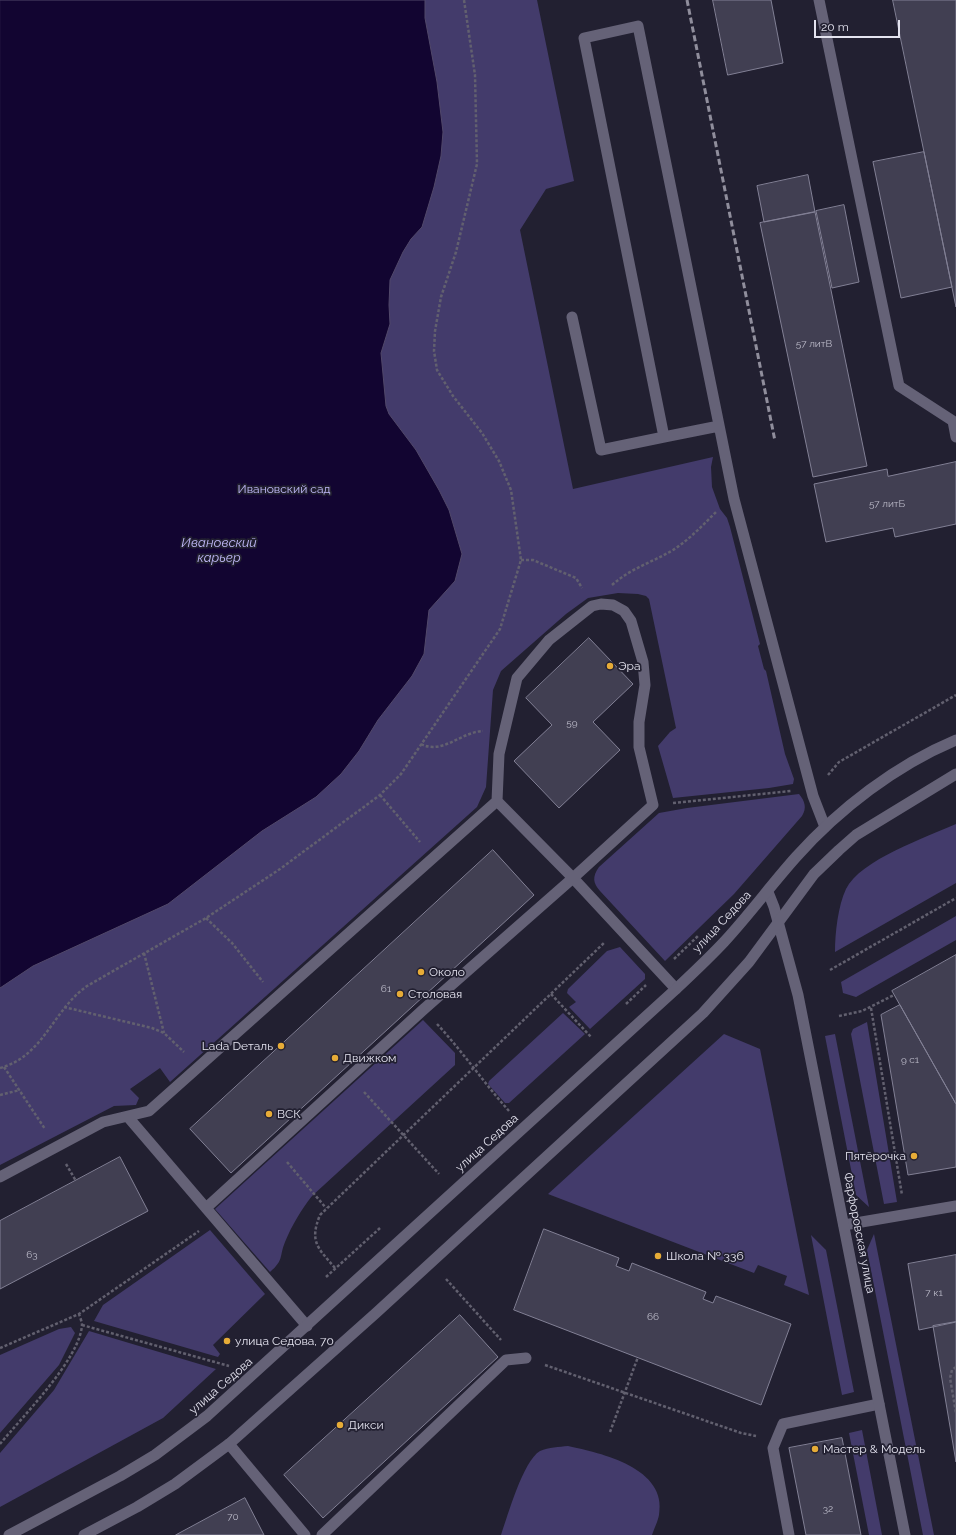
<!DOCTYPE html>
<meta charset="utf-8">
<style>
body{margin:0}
#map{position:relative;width:956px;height:1535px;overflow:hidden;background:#222031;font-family:Raleway,sans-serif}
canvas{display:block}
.scale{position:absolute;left:814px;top:20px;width:86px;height:18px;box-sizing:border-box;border:2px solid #e4e3ef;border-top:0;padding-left:5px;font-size:12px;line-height:14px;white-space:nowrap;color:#e4e3ef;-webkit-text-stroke:3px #222031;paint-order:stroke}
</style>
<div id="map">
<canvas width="956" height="1535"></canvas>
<div class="scale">20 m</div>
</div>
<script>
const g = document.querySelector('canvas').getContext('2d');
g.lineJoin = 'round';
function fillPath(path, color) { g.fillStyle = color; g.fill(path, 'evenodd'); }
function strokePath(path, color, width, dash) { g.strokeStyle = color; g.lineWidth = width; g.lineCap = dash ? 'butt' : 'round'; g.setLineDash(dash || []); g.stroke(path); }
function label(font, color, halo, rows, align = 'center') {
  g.font = font + ' Raleway,sans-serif'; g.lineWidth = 3.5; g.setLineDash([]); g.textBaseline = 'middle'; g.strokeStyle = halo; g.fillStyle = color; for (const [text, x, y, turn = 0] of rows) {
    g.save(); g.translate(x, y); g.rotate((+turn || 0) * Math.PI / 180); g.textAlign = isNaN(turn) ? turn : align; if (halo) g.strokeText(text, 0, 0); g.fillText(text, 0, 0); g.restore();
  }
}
fillPath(new Path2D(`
 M0,0H537L574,181L546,189L520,230L573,489L713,457L711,467L712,487L720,509L727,518L730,527L760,644L758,646L764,669L766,671L785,754L794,779L793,784L769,788L673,798L658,746L670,732L676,728L649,599L646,596L638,594L618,593L588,598L566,614L501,671L493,690L486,787L477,807L170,1082L160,1068L130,1089L139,1098L136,1105L114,1106L0,1165Z
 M799,794C805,801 807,808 802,816L734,894L665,961L600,891C593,883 592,877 599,867L659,813L687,808Z
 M956,824V883L835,952C835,933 838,906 846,889C860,860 927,837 956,824Z
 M956,916V940L856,997L843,993L841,982Z
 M620,947L645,974V979L590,1029L569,1007L576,1002L567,993L568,989L607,951Z
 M563,1013L585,1034L509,1103H505L488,1084L489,1081Z
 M423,1020L455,1053V1065L312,1196C301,1210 292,1225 285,1242C279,1257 284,1260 270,1272L215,1209Z
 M867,1022L897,1202L884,1204L851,1034L853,1029Z
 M724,1034L760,1049L809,1295L784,1285L787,1276L758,1265L754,1273L548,1194Z
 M835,1034L869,1207L856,1195L825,1036Z
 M210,1230L265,1294L213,1345L220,1354L218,1357L94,1321L103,1305Z
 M874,1234L934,1535H923L867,1250Z
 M811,1235L826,1250L854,1392L842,1395Z
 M71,1327L75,1333L59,1365L0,1433V1355L59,1329Z
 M89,1331L216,1369L163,1418L0,1507V1453L54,1390Z
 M862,1430L882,1535H869L849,1433Z
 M568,1446C601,1453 668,1468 659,1515C658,1521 654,1529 652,1535H501C508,1515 523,1461 540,1451C549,1447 559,1447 568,1446Z`), '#433b6b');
const water = new Path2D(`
 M0,0H425V18L437,82L443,132L441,156L434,187L422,227L411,239L403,252L390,280L389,305L390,324L381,353L386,406L389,414L416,450L439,490L449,510L462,554L455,581L429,610L424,654L412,676L378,720L359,751L341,774L316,797L262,831L168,904L33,966L0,988Z`);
fillPath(water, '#120531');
strokePath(water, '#51486a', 1);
const building = new Path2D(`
 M713,0H771L783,63L728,75Z
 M893,0H956V307L924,152Z
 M924,152L952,287L901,298L873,162Z
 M808,175L815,212L764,222L757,186Z
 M844,205L859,282L832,288L816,211Z
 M815,212L867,466L813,477L760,223Z
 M956,462V524L895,537L893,528L826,542L814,484L887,469L888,476Z
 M589,638L633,684L593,722L620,750L559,808L514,761L552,725L526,698Z
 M493,850L534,895L231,1173L190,1129Z
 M956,955V1104L892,991Z
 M900,1005L956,1104V1167L908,1175L881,1015Z
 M120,1157L148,1211L0,1289V1221Z
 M544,1229L619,1258L616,1266L629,1271L632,1263L706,1292L703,1299L713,1303L716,1296L791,1324L761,1405L514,1310Z
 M956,1255V1322L919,1330L908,1264Z
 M460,1315L498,1357L323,1518L284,1475Z
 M956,1322V1462L933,1326Z
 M842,1438L861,1535H806L789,1448Z
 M245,1498L264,1535H176Z`);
fillPath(building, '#413f52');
strokePath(building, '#828095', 1);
strokePath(new Path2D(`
 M521,560H533L576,578L582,588
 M612,585C631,568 653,562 673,550C690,539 703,525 717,511
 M421,744C442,755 461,732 483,731
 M828,775L839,762L956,695
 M380,795L420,842
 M673,803L791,791
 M206,918L232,943L263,982
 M144,953L164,1033
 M674,959L698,936
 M830,970L956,898
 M551,994L591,1037
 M626,1004L646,985
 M64,1007L152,1028L164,1033L184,1052
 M871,1008L902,1195
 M839,1016L862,1011L894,995
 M437,1024C463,1052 484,1083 509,1111
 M4,1067L45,1129
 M0,1068C44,1056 52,1011 87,986L206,918L280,869L380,795L401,774L500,629L521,560L511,490L499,461L482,433L453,396L437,370L434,351L435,331L441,297L456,252L477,164L475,75L464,0
 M364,1092L439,1174
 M0,1095L20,1090
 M287,1162L326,1208
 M66,1164L76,1181
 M335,1268C318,1248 309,1242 320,1215L605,942
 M326,1277L380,1228
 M446,1279L501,1340
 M82,1325L229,1366
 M0,1348L79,1314L199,1231
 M545,1365L741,1433L756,1436
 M956,1367L952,1370L950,1378L956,1413
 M610,1432L638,1357
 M0,1444C22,1417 80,1359 82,1325C82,1322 80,1317 79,1314`), '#62606f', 2.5, [3, 2]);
strokePath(new Path2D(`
 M819,0L899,386L953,421L956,437
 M572,317L601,450L664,437
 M719,426L664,437L584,38L638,26L734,499L813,796L825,827
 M497,801L573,878L676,989
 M128,1117L307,1326
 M0,1177L103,1122L149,1111L497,801L499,754L517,678L549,640L592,606L601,604L613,605L624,611L631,621L643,662L645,685L639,722V747L653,805L573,878L424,1009L206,1208
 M844,1225L956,1206
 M229,1444L305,1535
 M322,1535L506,1360L526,1358
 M789,1535L773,1448L783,1424L879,1404`), '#656277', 11);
strokePath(new Path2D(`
 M768,892L774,907L798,995L905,1535`), '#656277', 11);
strokePath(new Path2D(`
 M9,1535L120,1476L155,1455L207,1416L676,989C692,974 708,959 724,942C749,915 771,885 796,857C839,809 896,765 956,740
 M84,1535L137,1507L175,1484L229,1444L376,1313L703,1013L749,962L814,874L839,850L856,835L956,774`), '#656277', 11);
strokePath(new Path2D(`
 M687,0L775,441`), '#908e9c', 3, [6, 3]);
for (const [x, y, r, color] of [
 [610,666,4,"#e7ac37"],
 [421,972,4,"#e7ac37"],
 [400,994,4,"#e7ac37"],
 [281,1046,4,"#e7ac37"],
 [335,1058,4,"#e7ac37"],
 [269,1114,4,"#e7ac37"],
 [914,1156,4,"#e7ac37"],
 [658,1256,4,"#e7ac37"],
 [227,1341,4,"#e7ac37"],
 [340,1425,4,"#e7ac37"],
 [815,1449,4,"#e7ac37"]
]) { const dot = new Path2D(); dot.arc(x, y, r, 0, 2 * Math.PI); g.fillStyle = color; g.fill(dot); strokePath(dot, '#222031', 1.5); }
label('10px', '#bbbac8', null, [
 ["57 литВ",814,344],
 ["57 литБ",887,504],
 ["59",572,723],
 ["61",386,989],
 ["9 с1",910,1060],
 ["63",32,1255],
 ["7 к1",934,1293],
 ["66",653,1317],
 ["32",828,1509],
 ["70",233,1517]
]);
label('12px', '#c1b9f9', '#222031', [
 ["Ивановский сад",284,489]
]);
label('12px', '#e4e3ef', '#222031', [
 ["Эра",618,666],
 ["Около",429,972],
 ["Столовая",408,994],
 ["Lada Dеталь",273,1046,"right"],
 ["Движком",343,1058],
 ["ВСК",277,1114],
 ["Пятёрочка",906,1156,"right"],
 ["Школа № 336",666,1256],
 ["улица Седова, 70",235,1341],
 ["Дикси",348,1425],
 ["Мастер & Модель",823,1449]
], 'left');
label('12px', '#e4e3ef', '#222031', [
 ["улица Седова",722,922,-47],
 ["улица Седова",487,1143,-42],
 ["Фарфоровская улица",859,1233,79],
 ["улица Седова",221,1386,-41]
]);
label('italic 13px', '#c2bafa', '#222031', [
 ["Ивановский",219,543],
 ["карьер",219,558]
]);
</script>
